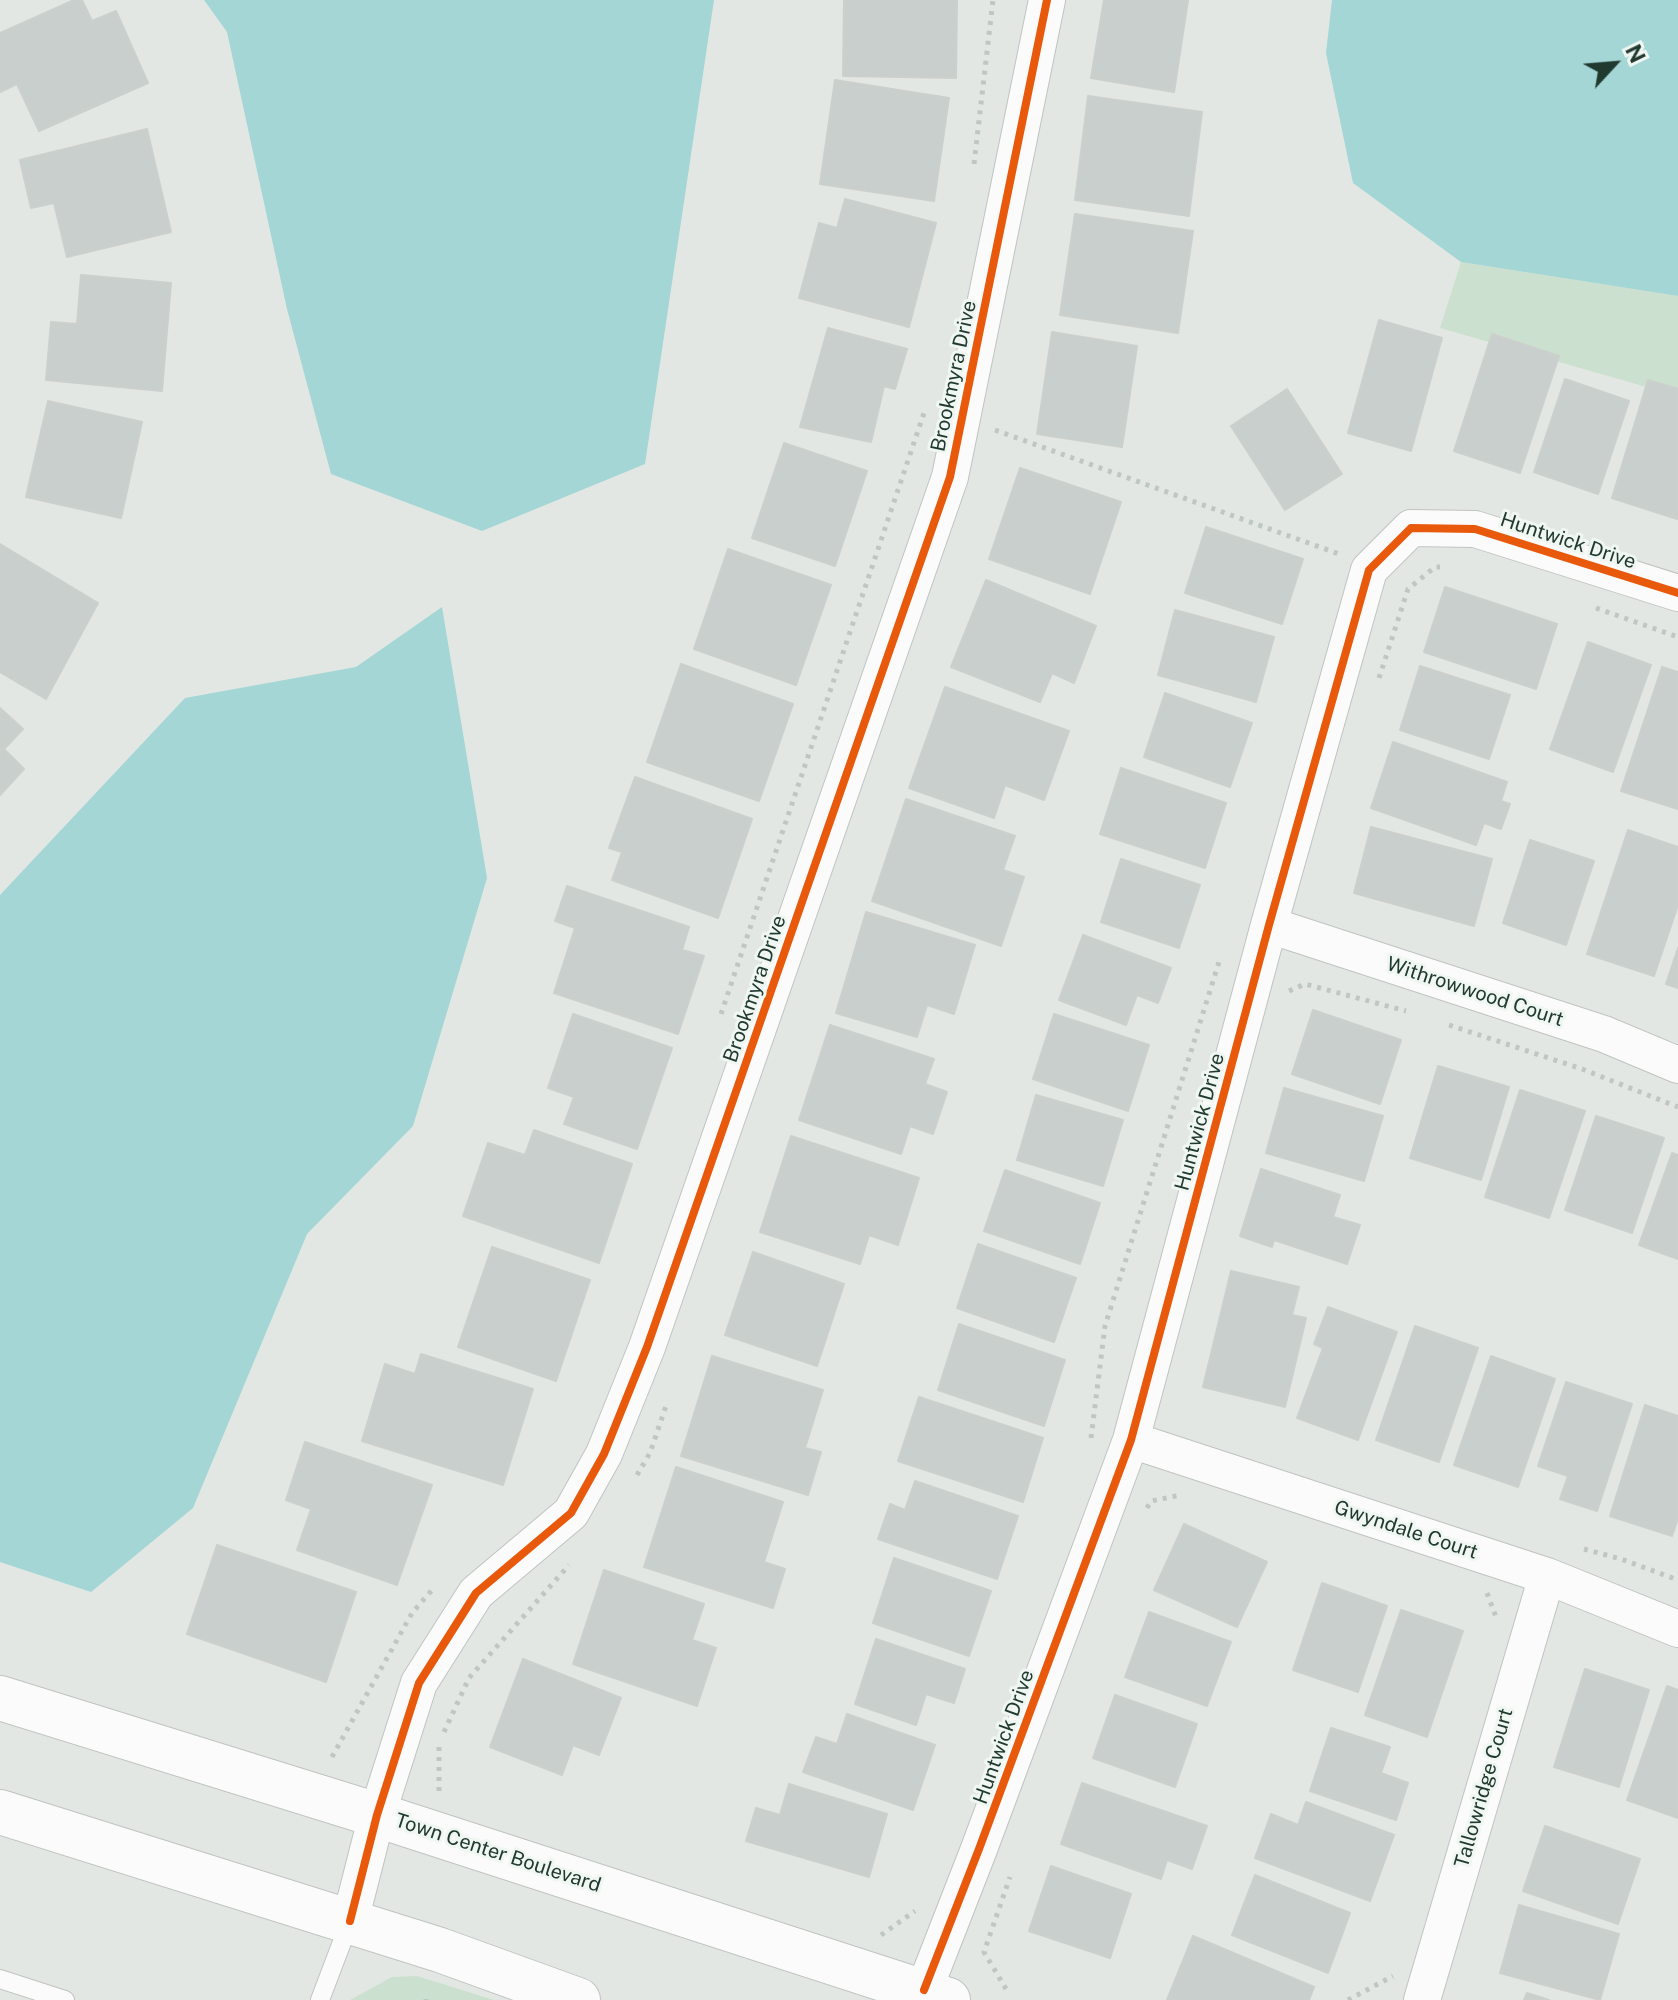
<!DOCTYPE html>
<style>
body{margin:0}
#map{position:relative;width:1678px;height:2000px;overflow:hidden;background:#e2e7e4;font-family:"Public Sans",sans-serif}
canvas{display:block}
.north{position:absolute;left:1574px;top:24px;width:80px;height:80px;-webkit-text-stroke:6px #f0f7f2;paint-order:stroke;rotate:64deg;font-size:22px;font-weight:700;line-height:32px;text-align:center;color:#213a2f}
.north::after{content:'';display:block;margin:auto;width:28px;height:36px;background:#213a2f;clip-path:polygon(50% 0,100% 100%,50% 72%,0 100%)}
</style>
<div id="map">
<canvas width="1678" height="2000"></canvas>
<div class="north">N</div>
</div>
<script>
const g = document.querySelector('canvas').getContext('2d');
g.lineJoin = 'round';
function fillPath(path, color) { g.fillStyle = color; g.fill(path, 'evenodd'); }
function strokePath(path, color, width, dash) { g.strokeStyle = color; g.lineWidth = width; g.lineCap = dash ? 'butt' : 'round'; g.setLineDash(dash || []); g.stroke(path); }
function label(font, color, halo, rows, align = 'center') {
  g.font = font + ' "Public Sans",sans-serif'; g.lineWidth = 6; g.setLineDash([]); g.textBaseline = 'middle'; g.strokeStyle = halo; g.fillStyle = color; for (const [text, x, y, turn = 0] of rows) {
    g.save(); g.translate(x, y); g.rotate((+turn || 0) * Math.PI / 180); g.textAlign = isNaN(turn) ? turn : align; if (halo) g.strokeText(text, 0, 0); g.fillText(text, 0, 0); g.restore();
  }
}
fillPath(new Path2D(`
 M1461,262L1678,296V396L1440,328Z
 M417,1976L494,2000H350L392,1977Z`), '#cbe0ce');
fillPath(new Path2D(`
 M204,0H714L645,464L482,531L331,474L287,309L227,32Z
 M1332,0H1678V296L1461,262L1353,183L1326,53Z
 M442,607L487,878L413,1126L307,1234L193,1508L91,1592L0,1562V895L185,698L356,667Z`), '#a3d6d5');
const building = new Path2D(`
 M74,0H82L92,21L116,11L148,83L39,131L17,84L0,92V33Z
 M844,0H957L956,78L843,76Z
 M1104,0H1188L1174,92L1091,78Z
 M835,80L949,98L934,201L820,184Z
 M1088,96L1202,112L1189,216L1075,200Z
 M147,129L171,232L67,257L54,203L31,208L20,160Z
 M845,199L936,223L909,327L799,298L819,223L837,228Z
 M1075,214L1193,231L1178,333L1060,315Z
 M81,275L171,283L162,391L46,380L51,322L77,324Z
 M1379,320L1442,338L1411,451L1348,433Z
 M828,328L907,349L895,389L884,386L871,442L800,427Z
 M1052,332L1137,346L1122,447L1037,434Z
 M1492,334L1559,356L1520,473L1454,451Z
 M1565,379L1629,401L1598,494L1534,472Z
 M1648,380L1678,389L1677,519L1612,498Z
 M1287,389L1342,474L1285,510L1231,426Z
 M48,401L142,422L121,518L26,497Z
 M784,443L867,471L835,566L752,538Z
 M1020,468L1121,502L1090,594L989,559Z
 M1206,527L1303,559L1282,624L1185,593Z
 M0,544L98,603L46,699L0,672Z
 M728,549L831,585L796,685L694,649Z
 M986,580L1096,626L1074,683L1052,673L1040,702L951,667Z
 M1445,587L1557,624L1536,689L1424,652Z
 M1175,610L1274,637L1256,702L1158,675Z
 M1588,642L1651,665L1613,772L1550,749Z
 M681,664L793,704L759,801L647,762Z
 M1420,666L1510,695L1489,759L1400,730Z
 M1662,667L1678,672V809L1621,791Z
 M945,687L1069,731L1044,800L1005,785L994,818L909,788Z
 M1165,693L1252,723L1230,787L1144,757Z
 M0,708L23,729L4,749L24,769L0,795Z
 M1393,742L1507,782L1501,801L1510,804L1501,829L1484,823L1476,845L1371,808Z
 M1121,768L1226,803L1205,868L1100,834Z
 M635,777L752,819L718,918L612,880L622,852L609,848Z
 M906,799L1015,836L1003,870L1024,877L1001,946L872,901Z
 M1371,827L1492,859L1474,926L1354,893Z
 M1628,830L1678,847V905L1654,976L1587,954Z
 M1530,840L1594,861L1566,945L1503,923Z
 M1121,859L1200,885L1179,948L1101,922Z
 M567,886L689,927L682,950L704,956L678,1034L554,993L575,928L555,921Z
 M866,912L975,945L954,1014L927,1005L917,1037L836,1013Z
 M1083,935L1171,968L1158,1003L1137,995L1126,1025L1059,1000Z
 M1678,948V988L1666,984Z
 M1313,1010L1401,1040L1380,1104L1292,1074Z
 M573,1014L672,1048L637,1149L564,1124L574,1097L548,1088Z
 M1054,1014L1149,1045L1128,1111L1033,1079Z
 M830,1025L934,1059L925,1084L947,1092L933,1134L910,1126L901,1154L799,1120Z
 M1438,1066L1509,1087L1481,1180L1410,1158Z
 M1284,1088L1383,1116L1364,1181L1266,1153Z
 M1520,1090L1585,1111L1549,1218L1485,1197Z
 M1036,1095L1123,1120L1103,1186L1017,1160Z
 M1596,1116L1664,1138L1632,1233L1565,1210Z
 M534,1130L632,1164L599,1263L463,1216L488,1143L525,1155Z
 M791,1136L919,1178L898,1245L869,1235L860,1264L760,1232Z
 M1672,1153L1678,1155V1259L1639,1245Z
 M1261,1169L1340,1195L1333,1217L1360,1225L1347,1264L1274,1240L1272,1247L1240,1236Z
 M1005,1170L1100,1203L1080,1264L984,1231Z
 M978,1244L1076,1278L1054,1342L957,1308Z
 M492,1247L590,1280L556,1381L458,1347Z
 M753,1252L844,1284L817,1366L725,1335Z
 M1231,1271L1299,1287L1292,1315L1306,1318L1285,1407L1203,1387Z
 M1328,1307L1397,1332L1358,1440L1297,1418L1323,1348L1314,1344Z
 M959,1324L1065,1360L1044,1426L938,1390Z
 M1415,1326L1478,1348L1439,1462L1376,1440Z
 M421,1354L533,1389L503,1485L362,1441L385,1364L415,1374Z
 M712,1356L823,1390L805,1448L821,1452L808,1495L681,1456Z
 M1491,1356L1555,1379L1518,1487L1454,1465Z
 M1566,1382L1632,1404L1597,1511L1560,1499L1568,1476L1538,1466Z
 M919,1397L1043,1438L1023,1502L898,1461Z
 M1645,1405L1678,1416V1518L1672,1536L1610,1516Z
 M305,1442L432,1485L397,1585L297,1550L311,1509L286,1500Z
 M676,1467L783,1502L764,1562L785,1569L773,1608L644,1567Z
 M915,1481L1018,1516L997,1579L878,1539L890,1504L905,1510Z
 M1184,1524L1267,1562L1237,1627L1154,1590Z
 M217,1545L356,1592L326,1682L187,1634Z
 M894,1558L991,1591L969,1656L873,1623Z
 M604,1570L704,1604L692,1640L716,1648L697,1706L573,1664Z
 M1322,1583L1387,1606L1358,1692L1293,1670Z
 M1401,1610L1463,1631L1427,1737L1365,1715Z
 M1149,1612L1231,1642L1207,1706L1125,1677Z
 M876,1639L965,1669L954,1703L926,1694L916,1725L855,1704Z
 M523,1659L621,1698L599,1755L573,1745L562,1775L490,1747Z
 M1585,1669L1649,1690L1619,1787L1554,1767Z
 M1667,1686L1678,1690V1818L1627,1800Z
 M1115,1695L1197,1724L1175,1787L1093,1758Z
 M847,1714L935,1745L913,1810L803,1772L816,1737L837,1744Z
 M1331,1728L1390,1747L1381,1773L1408,1783L1396,1820L1310,1791Z
 M1082,1783L1207,1826L1192,1869L1167,1860L1161,1879L1061,1844Z
 M789,1784L887,1814L869,1877L746,1841L756,1808L780,1815Z
 M1306,1802L1394,1835L1370,1901L1255,1858L1271,1814L1298,1825Z
 M1545,1826L1640,1859L1618,1924L1523,1891Z
 M1051,1866L1131,1894L1110,1958L1029,1931Z
 M1255,1875L1350,1913L1328,1973L1232,1935Z
 M1519,1905L1619,1934L1600,2000L1500,1973Z
 M1193,1936L1314,1987L1309,2000H1167Z
 M1527,1993L1549,2000H1524Z`);
fillPath(building, '#c9cfcc');
strokePath(building, '#cbd0cd', 2);
const service = new Path2D(`
 M0,1979L65,2000
 M320,2000L350,1921`);
const minor = new Path2D(`
 M1269,925L1604,1034L1678,1065
 M1131,1440L1547,1576L1678,1629
 M350,1921L377,1815L419,1683L476,1593L571,1513L604,1454L647,1347L950,477L1047,0
 M924,1990L979,1849L1131,1440L1269,925L1369,570L1411,528L1475,529L1678,593
 M1422,2000L1547,1576`);
const tertiary = new Path2D(`
 M0,1698L377,1815L948,2000
 M0,1812L440,1950L578,2000`);
strokePath(service, '#bfc4c1', 20);
strokePath(minor, '#bfc4c1', 38);
strokePath(tertiary, '#bfc4c1', 46);
strokePath(new Path2D(`
 M974,164L993,0
 M995,430L1339,554
 M1596,608L1678,637
 M1379,678L1408,589L1435,567H1440
 M1289,991L1305,984L1406,1011
 M721,1014L924,413
 M1449,1025L1582,1069L1678,1107
 M1091,1438L1105,1326L1219,962
 M637,1475L650,1453L667,1403
 M1147,1508L1151,1501L1181,1495
 M1584,1549L1621,1559L1678,1580
 M1487,1593L1496,1617
 M444,1732L469,1678L569,1565
 M332,1757L412,1613L432,1590
 M439,1791V1745
 M881,1935L915,1911
 M1006,1989L984,1952L1010,1877
 M426,2000V1999
 M1348,2000L1393,1976`), '#bfc7c4', 5, [4, 6]);
strokePath(service, '#fbfbfb', 18);
strokePath(minor, '#fbfbfb', 36);
strokePath(tertiary, '#fbfbfb', 44);
strokePath(new Path2D(`
 M350,1921L377,1815L419,1683L476,1593L571,1513L604,1454L647,1347L950,477L1047,0
 M924,1990L979,1849L1131,1440L1269,925L1369,570L1411,528L1475,529L1678,593`), '#e8590c', 8);
label('20px', '#213a2f', '#f0f7f2', [
 ["Brookmyra Drive",954,376,-78],
 ["Huntwick Drive",1568,541,18],
 ["Brookmyra Drive",755,989,-71],
 ["Withrowwood Court",1475,992,18],
 ["Huntwick Drive",1200,1122,-75],
 ["Gwyndale Court",1406,1530,18],
 ["Huntwick Drive",1004,1737,-70],
 ["Tallowridge Court",1484,1788,-74],
 ["Town Center Boulevard",498,1853,18]
]);
</script>
